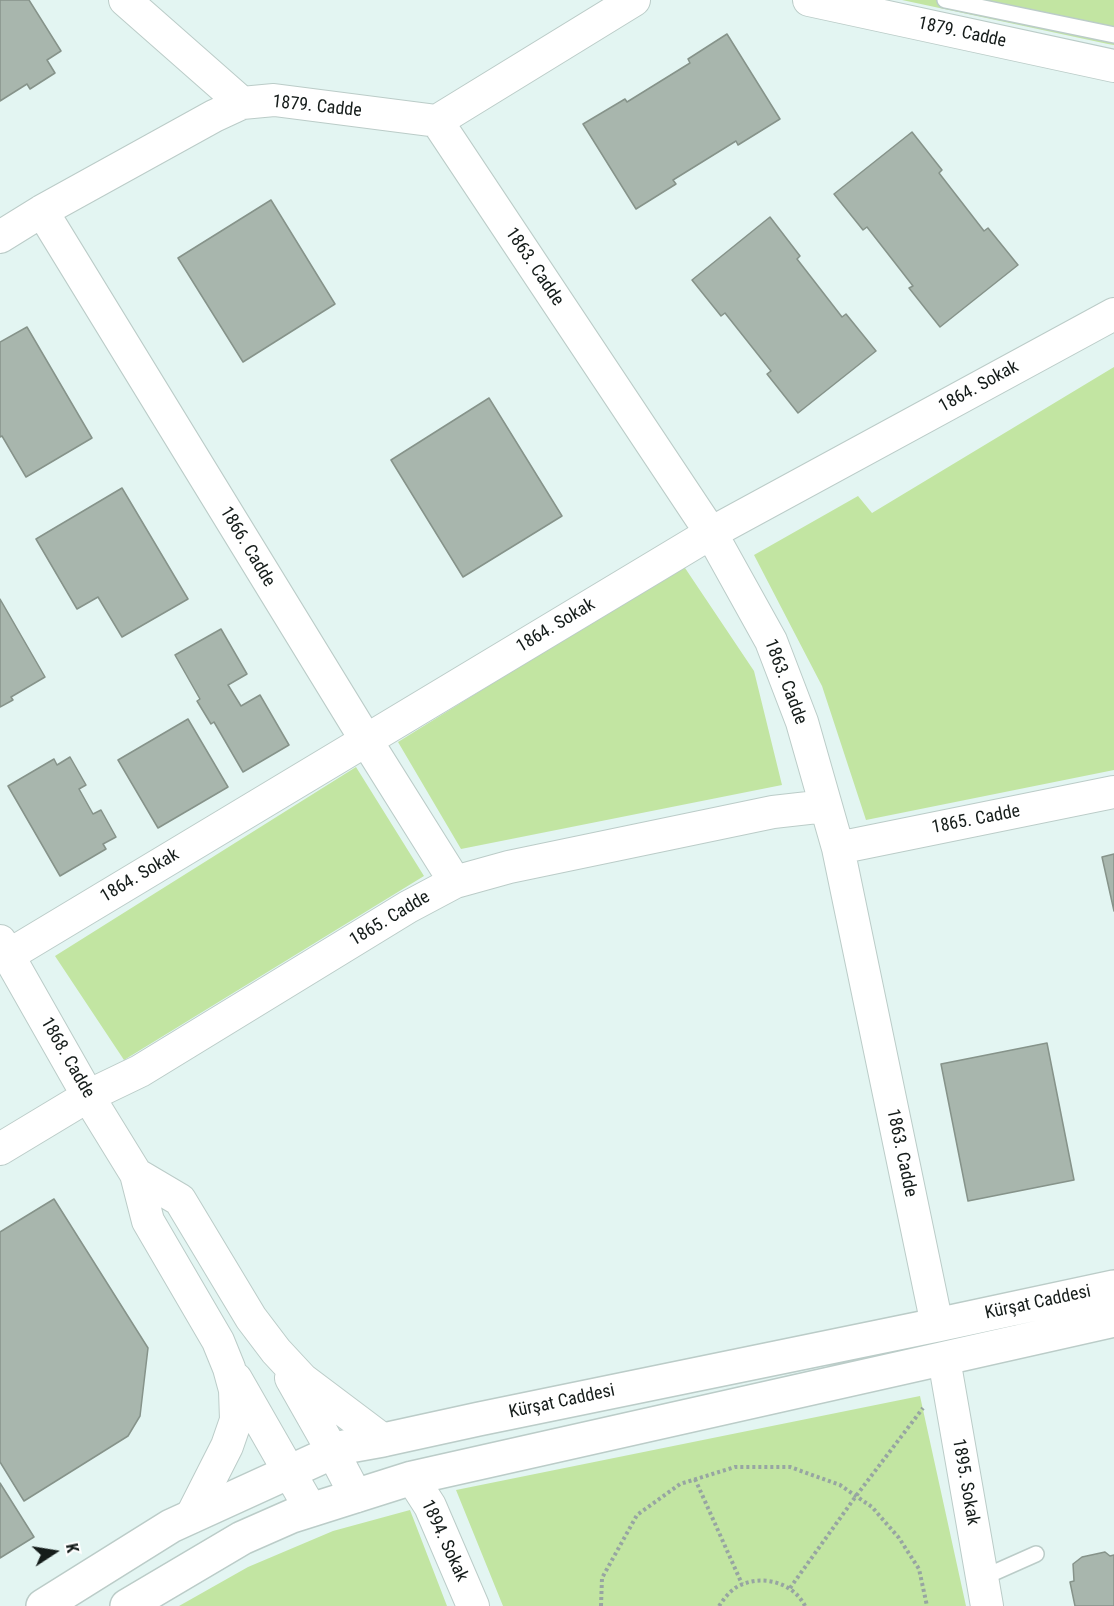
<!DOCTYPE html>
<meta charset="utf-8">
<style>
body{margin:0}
#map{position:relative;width:1114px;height:1606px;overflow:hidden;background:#e3f5f2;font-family:"Roboto Condensed",sans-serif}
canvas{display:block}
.north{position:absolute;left:24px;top:1522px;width:60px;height:60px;-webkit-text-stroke:4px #fff;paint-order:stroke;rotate:78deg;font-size:16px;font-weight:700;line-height:24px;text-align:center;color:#151c1a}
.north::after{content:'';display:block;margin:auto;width:21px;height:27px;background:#151c1a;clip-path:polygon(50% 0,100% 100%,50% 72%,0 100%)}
</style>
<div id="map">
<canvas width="1114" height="1606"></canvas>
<div class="north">K</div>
</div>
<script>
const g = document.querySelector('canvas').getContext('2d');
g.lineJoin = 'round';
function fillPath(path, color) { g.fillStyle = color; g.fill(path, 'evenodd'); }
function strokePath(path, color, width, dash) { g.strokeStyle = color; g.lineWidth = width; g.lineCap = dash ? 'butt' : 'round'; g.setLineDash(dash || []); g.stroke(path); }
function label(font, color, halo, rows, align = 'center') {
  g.font = font + ' "Roboto Condensed",sans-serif'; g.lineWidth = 4.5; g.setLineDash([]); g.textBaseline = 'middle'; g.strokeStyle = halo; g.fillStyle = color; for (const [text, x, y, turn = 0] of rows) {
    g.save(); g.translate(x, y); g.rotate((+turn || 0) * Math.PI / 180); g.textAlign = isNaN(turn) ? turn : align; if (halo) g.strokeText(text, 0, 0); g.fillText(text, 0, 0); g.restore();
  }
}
fillPath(new Path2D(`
 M902,0H1114V45L1108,44Z
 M1114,367V770L866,820L822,686L754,555L858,496L872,513Z
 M683,565L754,671L782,785L461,849L398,742Z
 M356,767L424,876L124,1060L55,956Z
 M920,1396L966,1606H503L456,1490Z
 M410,1510L447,1606H179L248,1567L333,1531Z`), '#c2e5a2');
const building = new Path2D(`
 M0,0H29L61,51L47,60L55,73L30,89L27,84L0,101Z
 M727,34L780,119L738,145L736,141L673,180L676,184L636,209L583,124L625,99L627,102L690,63L688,59Z
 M912,132L942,170L939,173L984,231L988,228L1018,265L940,327L909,288L913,286L867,227L863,230L834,194Z
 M271,200L335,304L243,362L178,258Z
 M770,217L800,256L797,259L842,317L846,314L876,351L798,413L767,374L771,371L725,313L721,316L692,280Z
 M27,327L92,438L26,477L2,436L0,437V342Z
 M489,398L562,516L463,577L391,460Z
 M122,488L188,599L122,637L98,597L77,609L36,539Z
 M0,599L45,677L11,697L13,700L0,707Z
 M221,629L247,674L228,685L241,706L260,695L289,745L243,772L214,722L211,724L197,701L200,699L175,655Z
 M188,719L228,787L158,828L118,760Z
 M70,757L86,785L79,789L93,814L101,810L116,837L103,844L106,849L60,876L8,786L54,759L57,765Z
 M1114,854V911L1102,857Z
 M1047,1043L1074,1180L968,1201L941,1064Z
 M54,1199L148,1348L140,1416L128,1436L24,1501L0,1462V1232Z
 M0,1483L34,1537L0,1558Z
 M1105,1552L1110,1556L1114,1555V1606H1075L1070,1582L1074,1581L1073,1564L1082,1557Z`);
fillPath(building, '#a8b6ad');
strokePath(building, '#86938a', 1.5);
const lane = new Path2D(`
 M945,0L1114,35
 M982,1578L1036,1554`);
const street = new Path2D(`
 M125,0L242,103
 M809,0L1114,66
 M437,121L711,533L771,641L802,722L838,848L937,1325
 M42,211L366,740L455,882
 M0,237L42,211L214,116L242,103L274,100L437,121L634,0
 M838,848L1114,792
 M0,941L88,1096L136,1174L148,1221L218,1341L229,1368L235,1390L236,1420L227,1446L191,1517
 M9,955L711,533L1114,314
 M0,1149L88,1096L140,1071L408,907L455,882L509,867L773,812L826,806
 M136,1174L180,1200L251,1318L276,1351L302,1379L383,1440
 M944,1359L987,1606
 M291,1378L333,1452L356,1496
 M236,1379L311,1510
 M412,1478L430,1506L473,1606`);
const secondary = new Path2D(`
 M43,1606L171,1526L344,1447L383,1440L479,1419L937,1325L1114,1287
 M127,1606L242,1538L292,1516L412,1478L1114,1320`);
strokePath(lane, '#bbccc8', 18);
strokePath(street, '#bbccc8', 34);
strokePath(secondary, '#bbccc8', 36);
strokePath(new Path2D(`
 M695,1479L742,1584
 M790,1588L856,1496L923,1408
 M601,1606L602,1578L637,1515L680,1484L735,1467H790L840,1485L872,1507L899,1538L919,1569L927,1606
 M719,1606C725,1597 732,1588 743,1584C766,1575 794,1584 805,1606`), '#97a5a2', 4, [3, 3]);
strokePath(lane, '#fff', 15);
strokePath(street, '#fff', 32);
strokePath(secondary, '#fff', 33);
label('18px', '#151c1a', '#fff', [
 ["1879. Cadde",962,33,12],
 ["1879. Cadde",317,107,6],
 ["1863. Cadde",534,267,56],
 ["1864. Sokak",979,387,-29],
 ["1866. Cadde",247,547,59],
 ["1864. Sokak",556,626,-31],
 ["1863. Cadde",785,682,69],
 ["1865. Cadde",976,820,-11],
 ["1864. Sokak",140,876,-31],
 ["1865. Cadde",390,919,-31],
 ["1868. Cadde",67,1058,60],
 ["1863. Cadde",901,1153,78],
 ["Kürşat Caddesi",1038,1303,-12],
 ["Kürşat Caddesi",562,1402,-12],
 ["1895. Sokak",965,1482,80],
 ["1894. Sokak",444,1541,65]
]);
</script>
